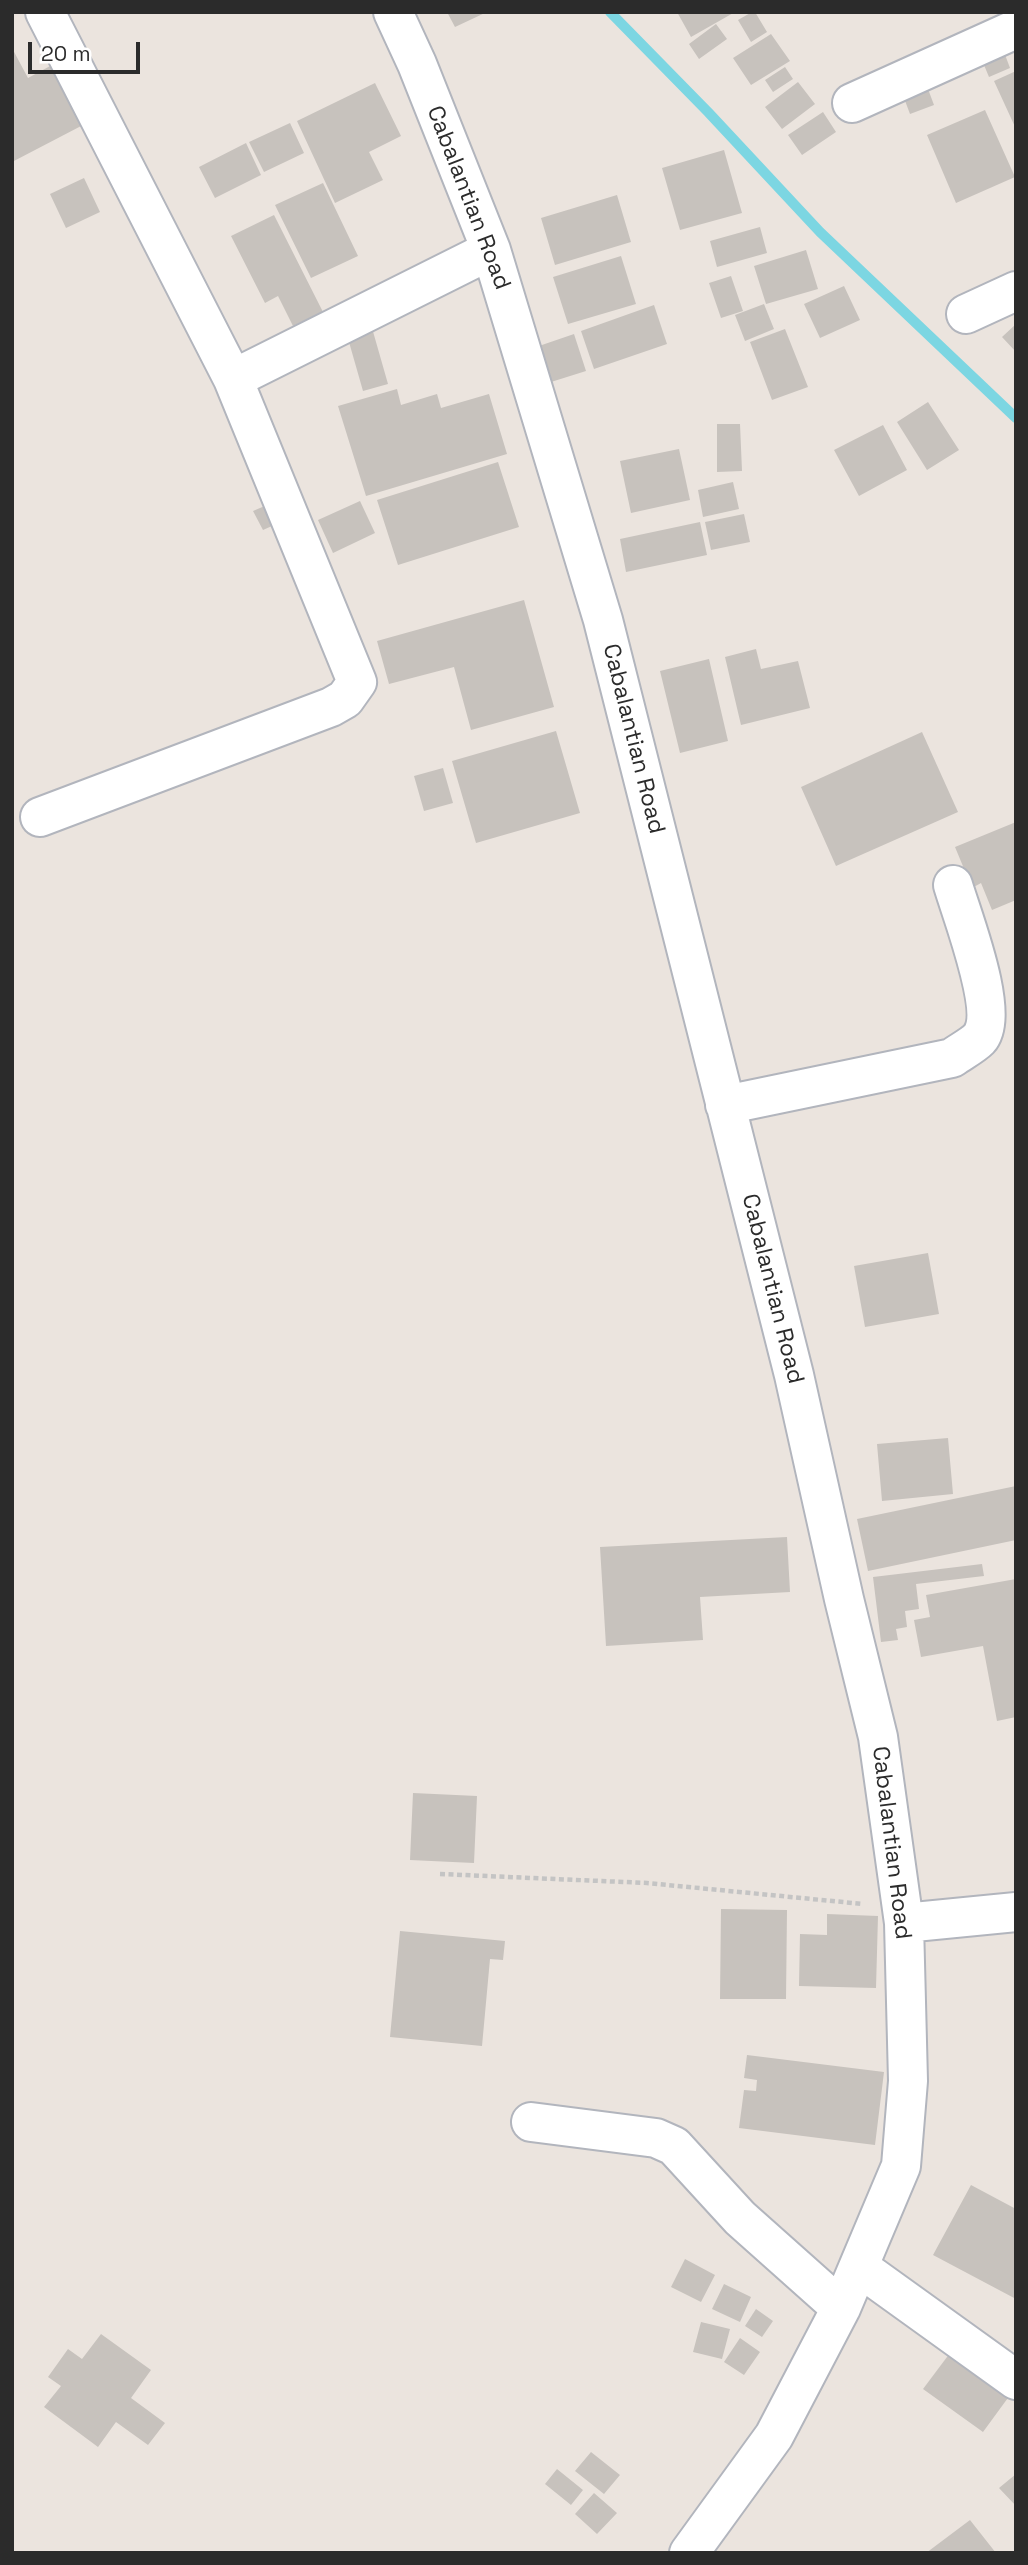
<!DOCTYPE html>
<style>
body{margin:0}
#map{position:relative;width:1028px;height:2565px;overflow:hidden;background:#ebe4de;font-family:"Space Grotesk",sans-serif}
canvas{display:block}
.frame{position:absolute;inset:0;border:14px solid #2b2b2b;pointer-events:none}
.scale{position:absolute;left:28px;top:42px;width:112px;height:32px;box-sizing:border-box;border:4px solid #2b2b2b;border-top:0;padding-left:9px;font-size:21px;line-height:24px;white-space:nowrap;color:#2b2b2b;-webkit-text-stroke:5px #fff;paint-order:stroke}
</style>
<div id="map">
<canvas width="1028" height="2565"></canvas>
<div class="frame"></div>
<div class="scale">20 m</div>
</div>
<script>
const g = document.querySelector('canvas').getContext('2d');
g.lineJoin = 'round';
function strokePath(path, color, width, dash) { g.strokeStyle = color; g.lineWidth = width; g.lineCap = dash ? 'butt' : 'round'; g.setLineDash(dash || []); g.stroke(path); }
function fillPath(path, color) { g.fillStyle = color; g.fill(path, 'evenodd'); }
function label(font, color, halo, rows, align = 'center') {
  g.font = font + ' "Space Grotesk",sans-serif'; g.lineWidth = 6; g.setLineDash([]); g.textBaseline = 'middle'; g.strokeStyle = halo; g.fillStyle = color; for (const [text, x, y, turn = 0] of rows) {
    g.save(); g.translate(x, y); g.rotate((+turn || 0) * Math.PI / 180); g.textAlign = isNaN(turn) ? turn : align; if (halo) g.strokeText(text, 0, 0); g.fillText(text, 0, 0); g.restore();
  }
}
strokePath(new Path2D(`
 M610,12L708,112L820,232L1016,418`), '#7cd6e2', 10);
fillPath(new Path2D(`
 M447,12H487L455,27Z
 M677,12H735L691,37Z
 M752,12H755L767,32L751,42L738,20Z
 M716,24L727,39L699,59L689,44Z
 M771,34L790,61L751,85L733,58Z
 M1001,44L1010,68L989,77L979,53Z
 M12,48L28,78L52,65L83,125L12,162Z
 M785,67L793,79L773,92L765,80Z
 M1016,71V129L994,81Z
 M925,81L934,105L910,114L901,90Z
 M798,82L815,104L782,129L765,107Z
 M375,83L401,136L369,152L383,180L335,203L297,121Z
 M985,110L1015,177L956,203L927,135Z
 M823,112L836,132L802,155L788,135Z
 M290,123L304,153L264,172L249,142Z
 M246,143L261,175L215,198L199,167Z
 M724,150L742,213L680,230L662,168Z
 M84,178L100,212L66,228L50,194Z
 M323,183L358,256L311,278L275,205Z
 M617,195L631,242L555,265L541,218Z
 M274,215L323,312L293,326L278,296L265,303L231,236Z
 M760,227L767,253L717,267L710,241Z
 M806,250L818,289L766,304L754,266Z
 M621,256L636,304L568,324L553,277Z
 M731,276L743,311L721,318L709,283Z
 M844,286L860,320L820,338L804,304Z
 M764,304L774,329L745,341L735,315Z
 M654,305L667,344L594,369L581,331Z
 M1016,324V352L1002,337Z
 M372,328L388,384L363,391L347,335Z
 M785,329L808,387L772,400L750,342Z
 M574,334L586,371L551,382L539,346Z
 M397,389L401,405L437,394L441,408L489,394L507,454L366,496L338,406Z
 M928,402L959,450L927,470L897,422Z
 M717,424H740L742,471L717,472Z
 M883,425L907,470L859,496L834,450Z
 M679,449L690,500L631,513L620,461Z
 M498,462L519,527L398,565L377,500Z
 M733,482L739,509L703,517L698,490Z
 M360,501L375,533L333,553L318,520Z
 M274,502L283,521L263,530L253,511Z
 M744,514L750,542L711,550L705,522Z
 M700,522L707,555L626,572L620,539Z
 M524,600L554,707L471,730L454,667L389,684L377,641Z
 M756,649L761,669L798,661L810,708L741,725L725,657Z
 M709,659L728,741L680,753L660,671Z
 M556,731L580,813L476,843L452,761Z
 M922,732L958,812L836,866L801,787Z
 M443,768L453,803L424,811L414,776Z
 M1016,822V900L992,910L981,883L972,888L955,847Z
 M928,1253L939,1314L865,1327L854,1266Z
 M948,1438L953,1494L882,1501L877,1444Z
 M1016,1486V1540L868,1571L857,1519Z
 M787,1537L790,1592L700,1597L703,1640L606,1646L600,1547Z
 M982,1564L984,1576L916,1584L919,1609L905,1611L907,1627L896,1629L898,1640L881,1642L873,1577Z
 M1016,1579V1717L997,1721L983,1646L921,1657L914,1620L930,1617L926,1595Z
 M413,1793L477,1796L474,1863L410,1860Z
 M721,1909L787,1910L786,1999H720Z
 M827,1914L878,1916L876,1988L799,1986L800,1934L827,1935Z
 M400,1931L505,1941L503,1960L490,1959L482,2046L390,2037Z
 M747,2055L884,2072L875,2145L739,2128L744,2090L756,2091L757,2080L744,2078Z
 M971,2185L1016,2209V2299L933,2255Z
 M685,2259L715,2275L701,2302L671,2287Z
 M724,2284L751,2297L740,2322L712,2309Z
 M756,2309L773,2321L762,2337L745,2326Z
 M701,2322L730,2329L722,2359L693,2352Z
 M101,2334L151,2370L131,2398L165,2423L148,2445L116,2422L98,2447L44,2407L61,2386L48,2377L68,2349L82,2359Z
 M740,2338L760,2352L744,2375L724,2362Z
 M953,2349L1013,2391L983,2432L923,2389Z
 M591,2452L620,2475L604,2494L575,2471Z
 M557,2469L583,2490L571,2505L545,2484Z
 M1016,2474V2506L999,2488Z
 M594,2493L617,2513L597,2534L575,2514Z
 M970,2520L996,2553H926Z`), '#c7c2bd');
const minor = new Path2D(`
 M393,12L417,64L491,250L603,620L794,1375L844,1599L878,1737L904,1923L908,2081L901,2166L841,2308L774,2436L689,2553
 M852,103L1016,29
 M966,314L1016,291
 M233,379L491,250
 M40,817L331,707L345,699L357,682L233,379L45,12
 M725,1105L952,1058C960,1052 972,1046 979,1039C1001,1014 962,916 953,885
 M904,1923L1016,1912
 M531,2122L656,2138L674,2146L740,2218L841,2308
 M859,2267L1016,2380`);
strokePath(minor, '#b2b5bd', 42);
strokePath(new Path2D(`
 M440,1874L647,1883L863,1904`), '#c4c4c4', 4.5, [5, 3.5]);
strokePath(minor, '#fff', 38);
label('23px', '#2b2b2b', '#fff', [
 ["Cabalantian Road",468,198,69],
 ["Cabalantian Road",633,739,76],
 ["Cabalantian Road",772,1289,76],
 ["Cabalantian Road",891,1843,83]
]);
</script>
